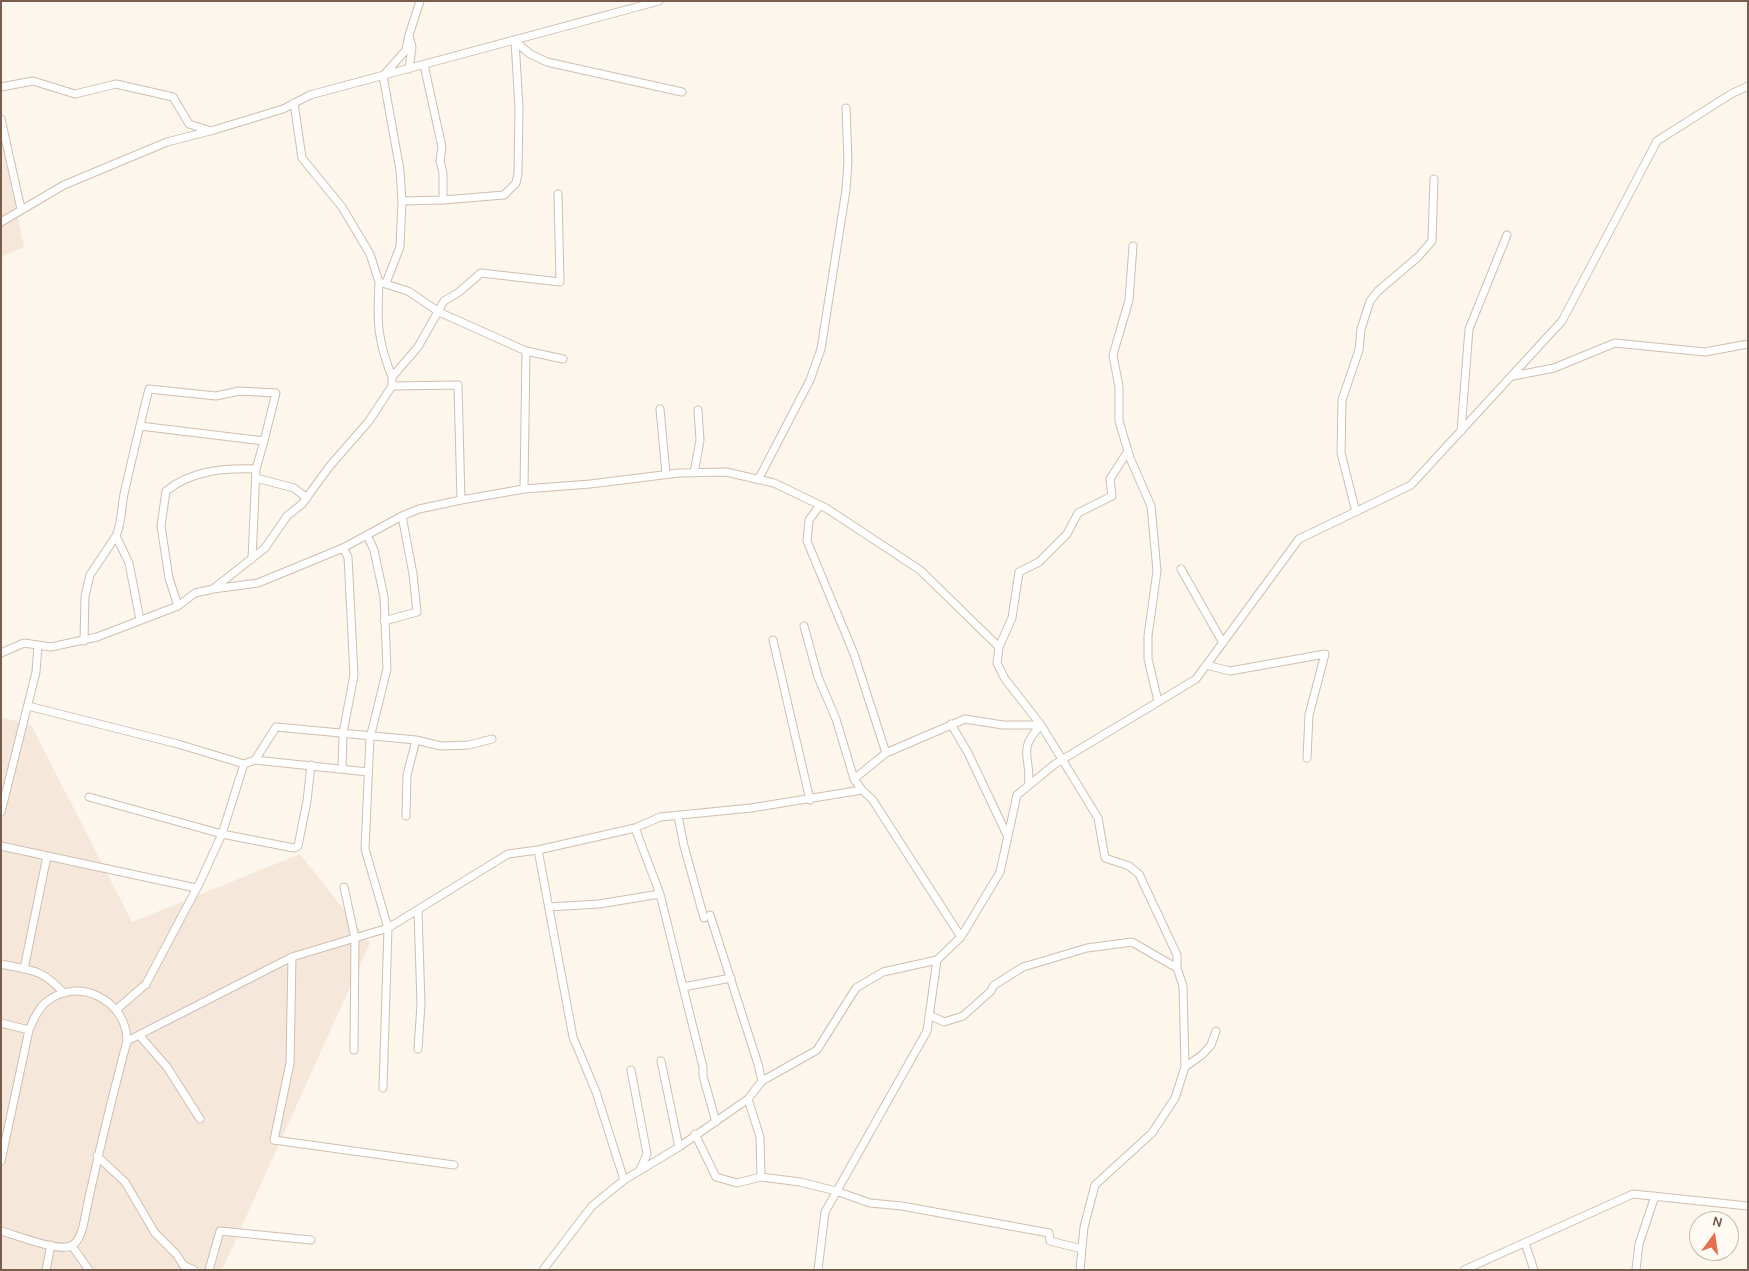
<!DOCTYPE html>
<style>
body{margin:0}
#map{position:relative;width:1749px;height:1271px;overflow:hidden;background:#fdf6ec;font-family:Karla,sans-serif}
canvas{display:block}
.frame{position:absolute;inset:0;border:2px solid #7a5c4d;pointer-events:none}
.north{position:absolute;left:1689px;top:1211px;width:50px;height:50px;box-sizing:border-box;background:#fffaf3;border:1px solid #cabbb1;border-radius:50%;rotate:14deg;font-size:14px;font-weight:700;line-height:20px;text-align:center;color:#7a5c4d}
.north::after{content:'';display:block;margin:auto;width:18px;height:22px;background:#e76f51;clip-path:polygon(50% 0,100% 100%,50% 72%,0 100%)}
</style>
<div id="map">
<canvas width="1749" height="1271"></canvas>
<div class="frame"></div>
<div class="north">N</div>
</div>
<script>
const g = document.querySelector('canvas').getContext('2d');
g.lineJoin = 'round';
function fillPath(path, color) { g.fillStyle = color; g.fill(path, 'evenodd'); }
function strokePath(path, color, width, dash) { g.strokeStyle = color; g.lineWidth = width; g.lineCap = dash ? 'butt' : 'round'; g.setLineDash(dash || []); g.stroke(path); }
fillPath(new Path2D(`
 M1,137L24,247L1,257Z
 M1,717L31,725L132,922L300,854L370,943L222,1270H1Z`), '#f5e8da');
const minor = new Path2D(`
 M424,65L442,147L440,161L443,173V200
 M409,69L412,47L409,35L420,1
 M1,87L33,81L75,94L116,84L173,97L189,124L211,131
 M294,103L302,158L342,207L370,254L379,282L408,291L439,312L526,351L563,359
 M1,119L21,209
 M402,201L443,200L504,195L516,183L518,174L519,107L515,41L530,54L547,62L682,92
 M1,222L64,185L167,142L214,130L283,109L310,95L659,1
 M1133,246L1129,300L1113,355L1119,387V421L1130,458L1151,506L1157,571L1148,636V659L1158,701
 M379,282C377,322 377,339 392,377
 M386,283L400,247L402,201L400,170L383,76L406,50L409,35
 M1513,376L1554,368L1615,343L1705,352L1748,344
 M392,386L458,385L461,500
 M660,409L666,474
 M140,426L264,441L276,393L239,391L216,396L149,389C140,424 132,459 124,494C121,508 122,523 116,536L129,563L140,620
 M1461,431L1469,329L1507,235
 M1128,451L1110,479L1112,496L1078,513L1067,534L1039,562L1019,572L1012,618L999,647L997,663L1005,679L1041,725L1098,818L1105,858L1129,866L1139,874L1177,955V968
 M694,473L700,440L698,410
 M256,478L294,488L307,498
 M758,480L810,380L821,349L846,190L848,161L846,108
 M524,489L526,351
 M820,505L809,520L807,541L854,654L886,753
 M1356,512L1341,453L1342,400L1359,350L1361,329L1370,301L1378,291L1418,257L1432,241L1434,179
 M367,535L374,550L384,597L387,669L370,738L365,849L388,928L383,1088
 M252,559L256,469
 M1181,569L1223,643
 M213,589L258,583L343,548L402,516L419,509L461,500L524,489L590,484L679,473L726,472L774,483L826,508L920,570L999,647
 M178,606L169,578L161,526L166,491C192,470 225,468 256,469L264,441
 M384,621L417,612L413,574L402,516
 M804,626L818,677L836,719L854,779L862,790
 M773,640L810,800
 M84,641L85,596L90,575L116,536
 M1,653L24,643L51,647L97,637L178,606L195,593L213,589L265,548L287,516L302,504L329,467L369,421L392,386V377L418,347L444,301L459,292L481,273L560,282L558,194
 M1206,665L1230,671L1325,654L1309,715L1307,758
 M28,706L178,744L244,764L255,760L368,772
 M951,724L968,753L1008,837
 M255,760L276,727L416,740L441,746L469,745L492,739
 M342,769L343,733L354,675L348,557L343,548
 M854,779L886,753L965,719L1003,725H1041C1015,752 1033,758 1028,786
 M89,797L222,834L294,848L298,846L307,801L311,765
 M1,812L36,672L38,645
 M406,816L407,775L416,740
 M678,816L684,846L704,918
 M635,828L660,894L683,987
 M1,846L196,888
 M538,850L573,1037L596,1092L624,1180
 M344,887L355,938L354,1050
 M549,907L599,904L660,894
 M418,911L421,1004L418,1049
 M710,915L758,1064L762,1081
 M292,957L290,1063L274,1140L454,1165
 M1,964C33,971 40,968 64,993
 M24,969L47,856
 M116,1010L146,984L200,882L222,834L244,764
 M929,1015L944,1022L963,1016L991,991L993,986L1023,967L1087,948L1132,942L1177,968L1183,986L1185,1067
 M1,1023L29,1030
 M139,1035L167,1067L200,1119
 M127,1041L292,957L388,928L508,854L538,850L635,828L660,817L751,808L862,790L872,799L961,937
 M661,1061L679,1147
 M631,1070L647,1154L640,1170
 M748,1099L760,1137L761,1177
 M716,1122L703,1076V1067L683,987L731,978
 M695,1134L716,1177L737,1183L761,1177L800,1182L836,1191L870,1203L902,1206L1049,1233L1050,1241L1082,1249
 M97,1156L125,1182L155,1233L177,1255L183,1265L194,1270
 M1,1161L29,1030C33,1021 37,1010 45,1003C77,975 127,1000 127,1041C112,1098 98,1154 86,1212C84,1221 82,1241 71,1246C58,1252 16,1235 1,1231
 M1525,1243L1534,1270
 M72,1246L89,1270
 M46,1270L51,1245
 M209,1270L220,1231L311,1240
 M543,1270L592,1206L624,1180L679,1147L748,1099L762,1081L817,1050L856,988L883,972L937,960
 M818,1270L825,1212L927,1031L937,960L961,937L1000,872L1017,795L1055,764L1196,679L1299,539L1411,485L1562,321L1657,141L1731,94L1748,86
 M1080,1270L1084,1227L1095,1185L1152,1133L1175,1098L1185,1067L1202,1055L1211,1045L1216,1031
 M1464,1270L1633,1194L1748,1206
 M1636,1270L1639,1244L1655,1196`);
strokePath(minor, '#d1beb0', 9);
strokePath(minor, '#fff', 7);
</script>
